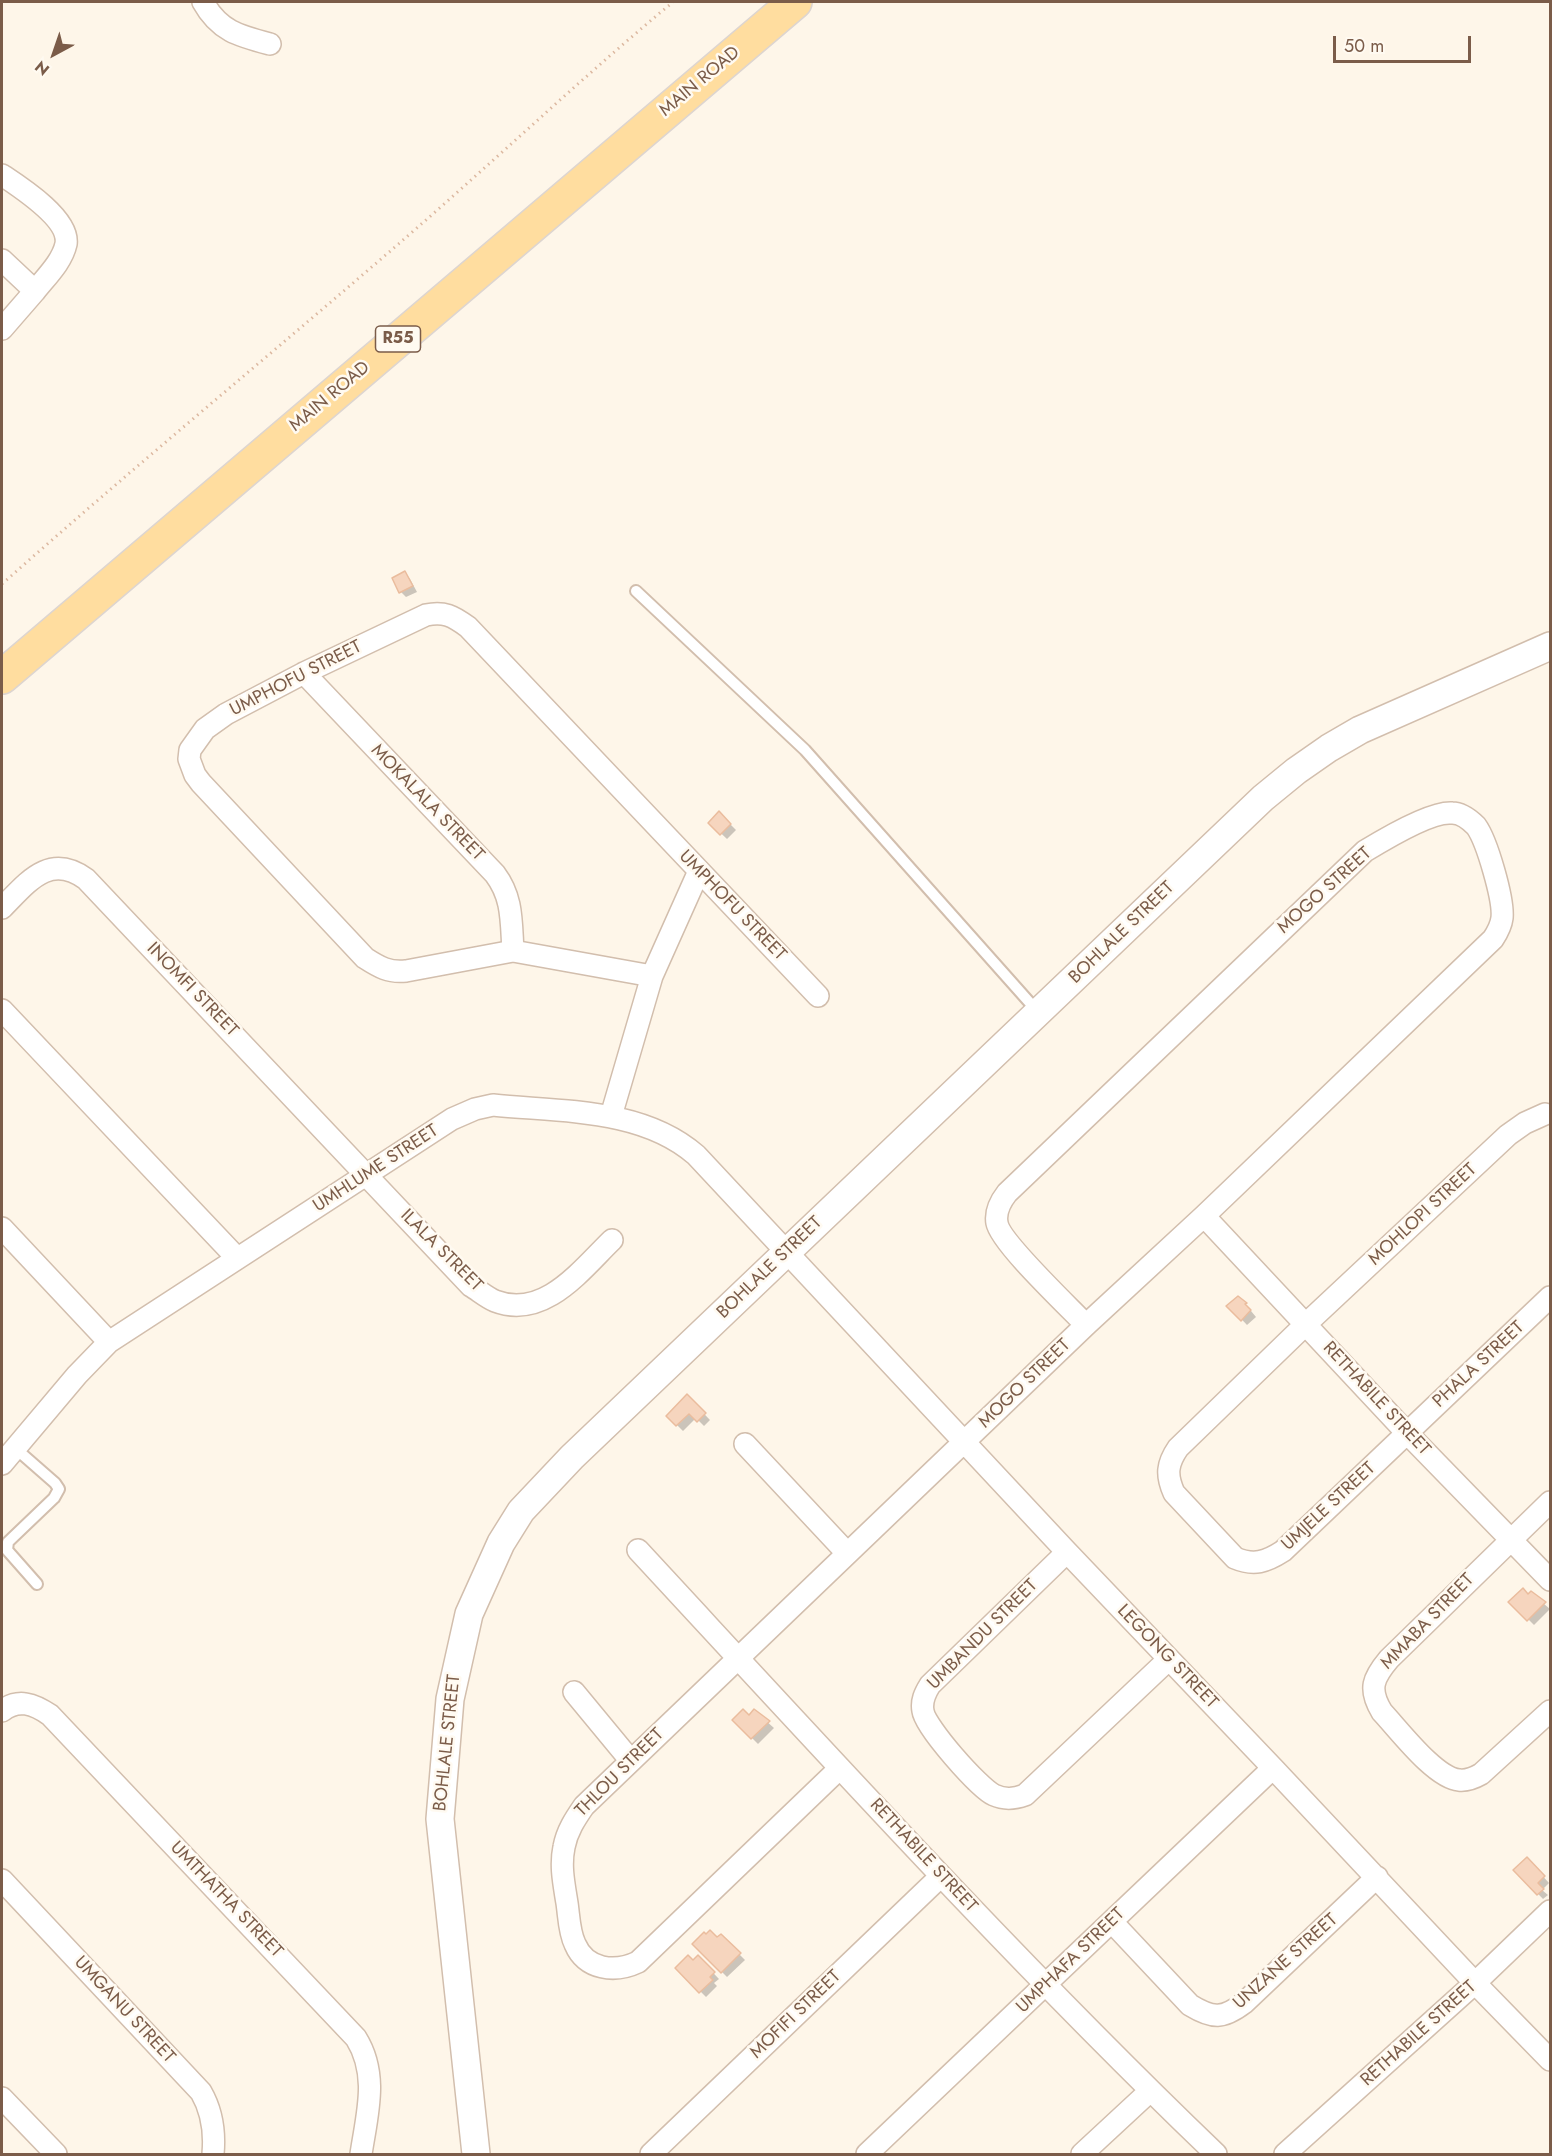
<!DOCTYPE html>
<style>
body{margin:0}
#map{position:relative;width:1552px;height:2156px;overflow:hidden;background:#fef6e9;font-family:Jost,sans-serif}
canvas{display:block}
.frame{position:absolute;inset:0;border:3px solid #7b5c49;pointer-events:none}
.north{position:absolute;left:24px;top:24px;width:60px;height:60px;-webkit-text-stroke:4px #fffaf1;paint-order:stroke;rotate:220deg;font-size:16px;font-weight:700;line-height:24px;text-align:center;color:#7b5c49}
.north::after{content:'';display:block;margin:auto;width:21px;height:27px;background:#7b5c49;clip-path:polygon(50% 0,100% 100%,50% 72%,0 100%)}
.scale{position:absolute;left:1333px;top:36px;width:138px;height:27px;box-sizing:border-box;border:3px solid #7b5c49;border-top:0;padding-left:8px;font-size:18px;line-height:21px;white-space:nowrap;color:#7b5c49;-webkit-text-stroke:4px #fffaf1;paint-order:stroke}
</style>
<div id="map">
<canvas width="1552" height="2156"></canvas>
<div class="frame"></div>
<div class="north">N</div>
<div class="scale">50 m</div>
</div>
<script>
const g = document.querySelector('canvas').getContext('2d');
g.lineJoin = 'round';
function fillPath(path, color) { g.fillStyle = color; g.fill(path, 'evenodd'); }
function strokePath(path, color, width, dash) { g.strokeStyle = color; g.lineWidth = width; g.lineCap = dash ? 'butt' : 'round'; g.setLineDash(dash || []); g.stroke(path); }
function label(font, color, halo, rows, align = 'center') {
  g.font = font + ' Jost,sans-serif'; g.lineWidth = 5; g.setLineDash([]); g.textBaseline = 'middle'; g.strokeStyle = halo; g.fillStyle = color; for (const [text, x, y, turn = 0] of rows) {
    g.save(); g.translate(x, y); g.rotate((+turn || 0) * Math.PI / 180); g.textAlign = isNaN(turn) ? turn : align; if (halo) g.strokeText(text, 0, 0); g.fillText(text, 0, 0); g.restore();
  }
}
fillPath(new Path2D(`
 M405,573L410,579L417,592L406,597L401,592Z
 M719,813L736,830L727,839L710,823Z
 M1242,1300L1256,1317L1247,1325L1229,1306Z
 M687,1396L710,1420L704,1426L696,1418L683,1431L668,1416Z
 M1531,1593L1550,1609L1534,1625L1511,1602L1528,1596Z
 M755,1711L774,1728L758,1744L734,1720L749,1717Z
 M1527,1859L1549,1883L1542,1890L1548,1895L1543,1899L1515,1870Z
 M721,1936L745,1960L727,1977L694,1944L717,1939Z
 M698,1957L719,1979L714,1983L717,1986L706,1997L677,1968L693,1962Z`), '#0003');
const building = new Path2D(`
 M405,571L413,586L399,593L392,578Z
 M719,811L731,824L720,835L708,823Z
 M1238,1296L1247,1303L1245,1304L1251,1310L1241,1321L1226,1306Z
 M687,1394L706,1413L697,1422L689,1414L676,1426L666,1416Z
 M1523,1588L1528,1594L1531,1591L1546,1602L1527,1621L1508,1602Z
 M743,1709L749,1715L754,1709L770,1721L751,1739L732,1720Z
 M1527,1857L1545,1876L1538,1883L1544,1889L1537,1895L1513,1870Z
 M710,1930L717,1937L721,1934L741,1953L721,1973L692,1944L704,1932L706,1934Z
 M688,1955L693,1960L698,1955L715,1972L710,1977L713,1980L699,1993L675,1968Z`);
fillPath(building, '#f6d5be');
strokePath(building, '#eabc9d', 1.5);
const service = new Path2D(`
 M636,591L805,750L1038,1012
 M15,1448L55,1483L59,1489L54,1498L8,1542L7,1550L37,1584`);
const minor = new Path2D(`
 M203,2C219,31 239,36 270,44
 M2,175C20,187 70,219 66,244C62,262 46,277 35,291
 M2,260L35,291L2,329
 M304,673L495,874C513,898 511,921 513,951
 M2,908C27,883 49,852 86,879L471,1286C478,1290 486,1297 495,1301C544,1320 581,1270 612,1240
 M652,976L513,951L406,971C389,973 379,967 365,958L201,783L195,775L189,759L190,750L205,729L226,714L304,673L426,615C444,611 453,616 468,627L818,996
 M2,1010L237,1258
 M1545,1114L1525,1123L1508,1135L1306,1324L1178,1448C1167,1464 1166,1475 1174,1493L1235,1558C1254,1566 1266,1562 1283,1551L1550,1297
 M611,1116L652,976L699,871
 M1204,1216L1407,1433L1550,1580
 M2,1228L109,1342
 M745,1444L847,1553
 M2,1464L77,1375L109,1342L452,1119L475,1109L493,1105C561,1112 642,1108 696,1155L1067,1552L1273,1768L1475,1983L1550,2060
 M1550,1502L1389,1659C1373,1678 1368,1689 1382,1712C1399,1730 1435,1778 1459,1780C1467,1781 1474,1778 1481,1774L1550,1711
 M638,1550C827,1754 1015,1961 1216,2154
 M1067,1552L930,1685C925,1693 921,1701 923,1711C925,1727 979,1788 994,1795C1005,1800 1014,1799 1025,1795L1169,1659
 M574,1692L631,1761
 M2,1711C18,1698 34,1704 50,1715L356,2038C379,2075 367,2114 361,2154
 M840,1768L638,1962C615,1973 586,1970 575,1944C569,1932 569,1916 567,1903C564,1884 560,1866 564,1847C567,1831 575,1819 584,1806L1086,1325L1204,1216L1493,939C1497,933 1501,926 1502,918C1504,900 1487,841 1476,826C1470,820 1461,813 1452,813C1431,811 1383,840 1365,851L1007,1193C1000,1202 995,1212 997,1223C1000,1242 1069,1307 1086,1325
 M2,1880L201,2092C212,2111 215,2132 213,2154
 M1112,1922L1190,2005C1213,2019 1223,2019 1244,2003L1377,1877
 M2,2098L56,2154
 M651,2154L941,1876
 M867,2154L1273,1768
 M1082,2154L1150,2091
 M1285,2154L1475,1983L1550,1911`);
const tertiary = new Path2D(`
 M476,2154L440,1819L450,1699L469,1614L501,1543L521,1511L572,1457L1263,798L1296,771L1329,748L1360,730L1550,646`);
const primary = new Path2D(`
 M2,677L795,2`);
strokePath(service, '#d2bead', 14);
strokePath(minor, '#d2bead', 24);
strokePath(tertiary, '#d2bead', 30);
strokePath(primary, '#ddd5d0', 36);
strokePath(new Path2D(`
 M2,584C138,463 280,347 418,227C504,152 586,74 673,2`), '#dcb8a0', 3, [1.5, 4.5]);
strokePath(service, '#fff', 10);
strokePath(minor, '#fff', 21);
strokePath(tertiary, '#fff', 27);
strokePath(primary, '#ffdd9f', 33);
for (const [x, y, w] of [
 [398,339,45]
]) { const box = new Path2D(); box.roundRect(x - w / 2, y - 13, w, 26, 4.5); g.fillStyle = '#fffaf1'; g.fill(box); strokePath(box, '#7b5c49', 1.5); }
label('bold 16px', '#7b5c49', null, [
 ["R55",398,339]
]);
label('18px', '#7b5c49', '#fffaf1', [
 ["MAIN ROAD",700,82,-40],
 ["MAIN ROAD",330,397,-40],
 ["UMPHOFU STREET",296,679,-27],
 ["MOKALALA STREET",427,803,46],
 ["MOGO STREET",1325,891,-42],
 ["UMPHOFU STREET",732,906,46],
 ["BOHLALE STREET",1122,933,-44],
 ["INOMFI STREET",192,990,46],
 ["UMHLUME STREET",376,1169,-33],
 ["MOHLOPI STREET",1423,1215,-43],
 ["ILALA STREET",441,1251,45],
 ["BOHLALE STREET",770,1268,-44],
 ["PHALA STREET",1479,1365,-43],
 ["MOGO STREET",1025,1384,-44],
 ["RETHABILE STREET",1376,1399,47],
 ["UMJELE STREET",1329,1507,-43],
 ["MMABA STREET",1428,1622,-46],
 ["UMBANDU STREET",983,1635,-45],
 ["LEGONG STREET",1167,1657,46],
 ["BOHLALE STREET",448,1743,-84],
 ["THLOU STREET",620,1773,-45],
 ["RETHABILE STREET",923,1856,47],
 ["UMTHATHA STREET",226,1900,46],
 ["UMPHAFA STREET",1071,1961,-44],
 ["UNZANE STREET",1286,1962,-42],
 ["UMGANU STREET",124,2010,47],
 ["MOFIFI STREET",796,2015,-44],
 ["RETHABILE STREET",1419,2034,-42]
]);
</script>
